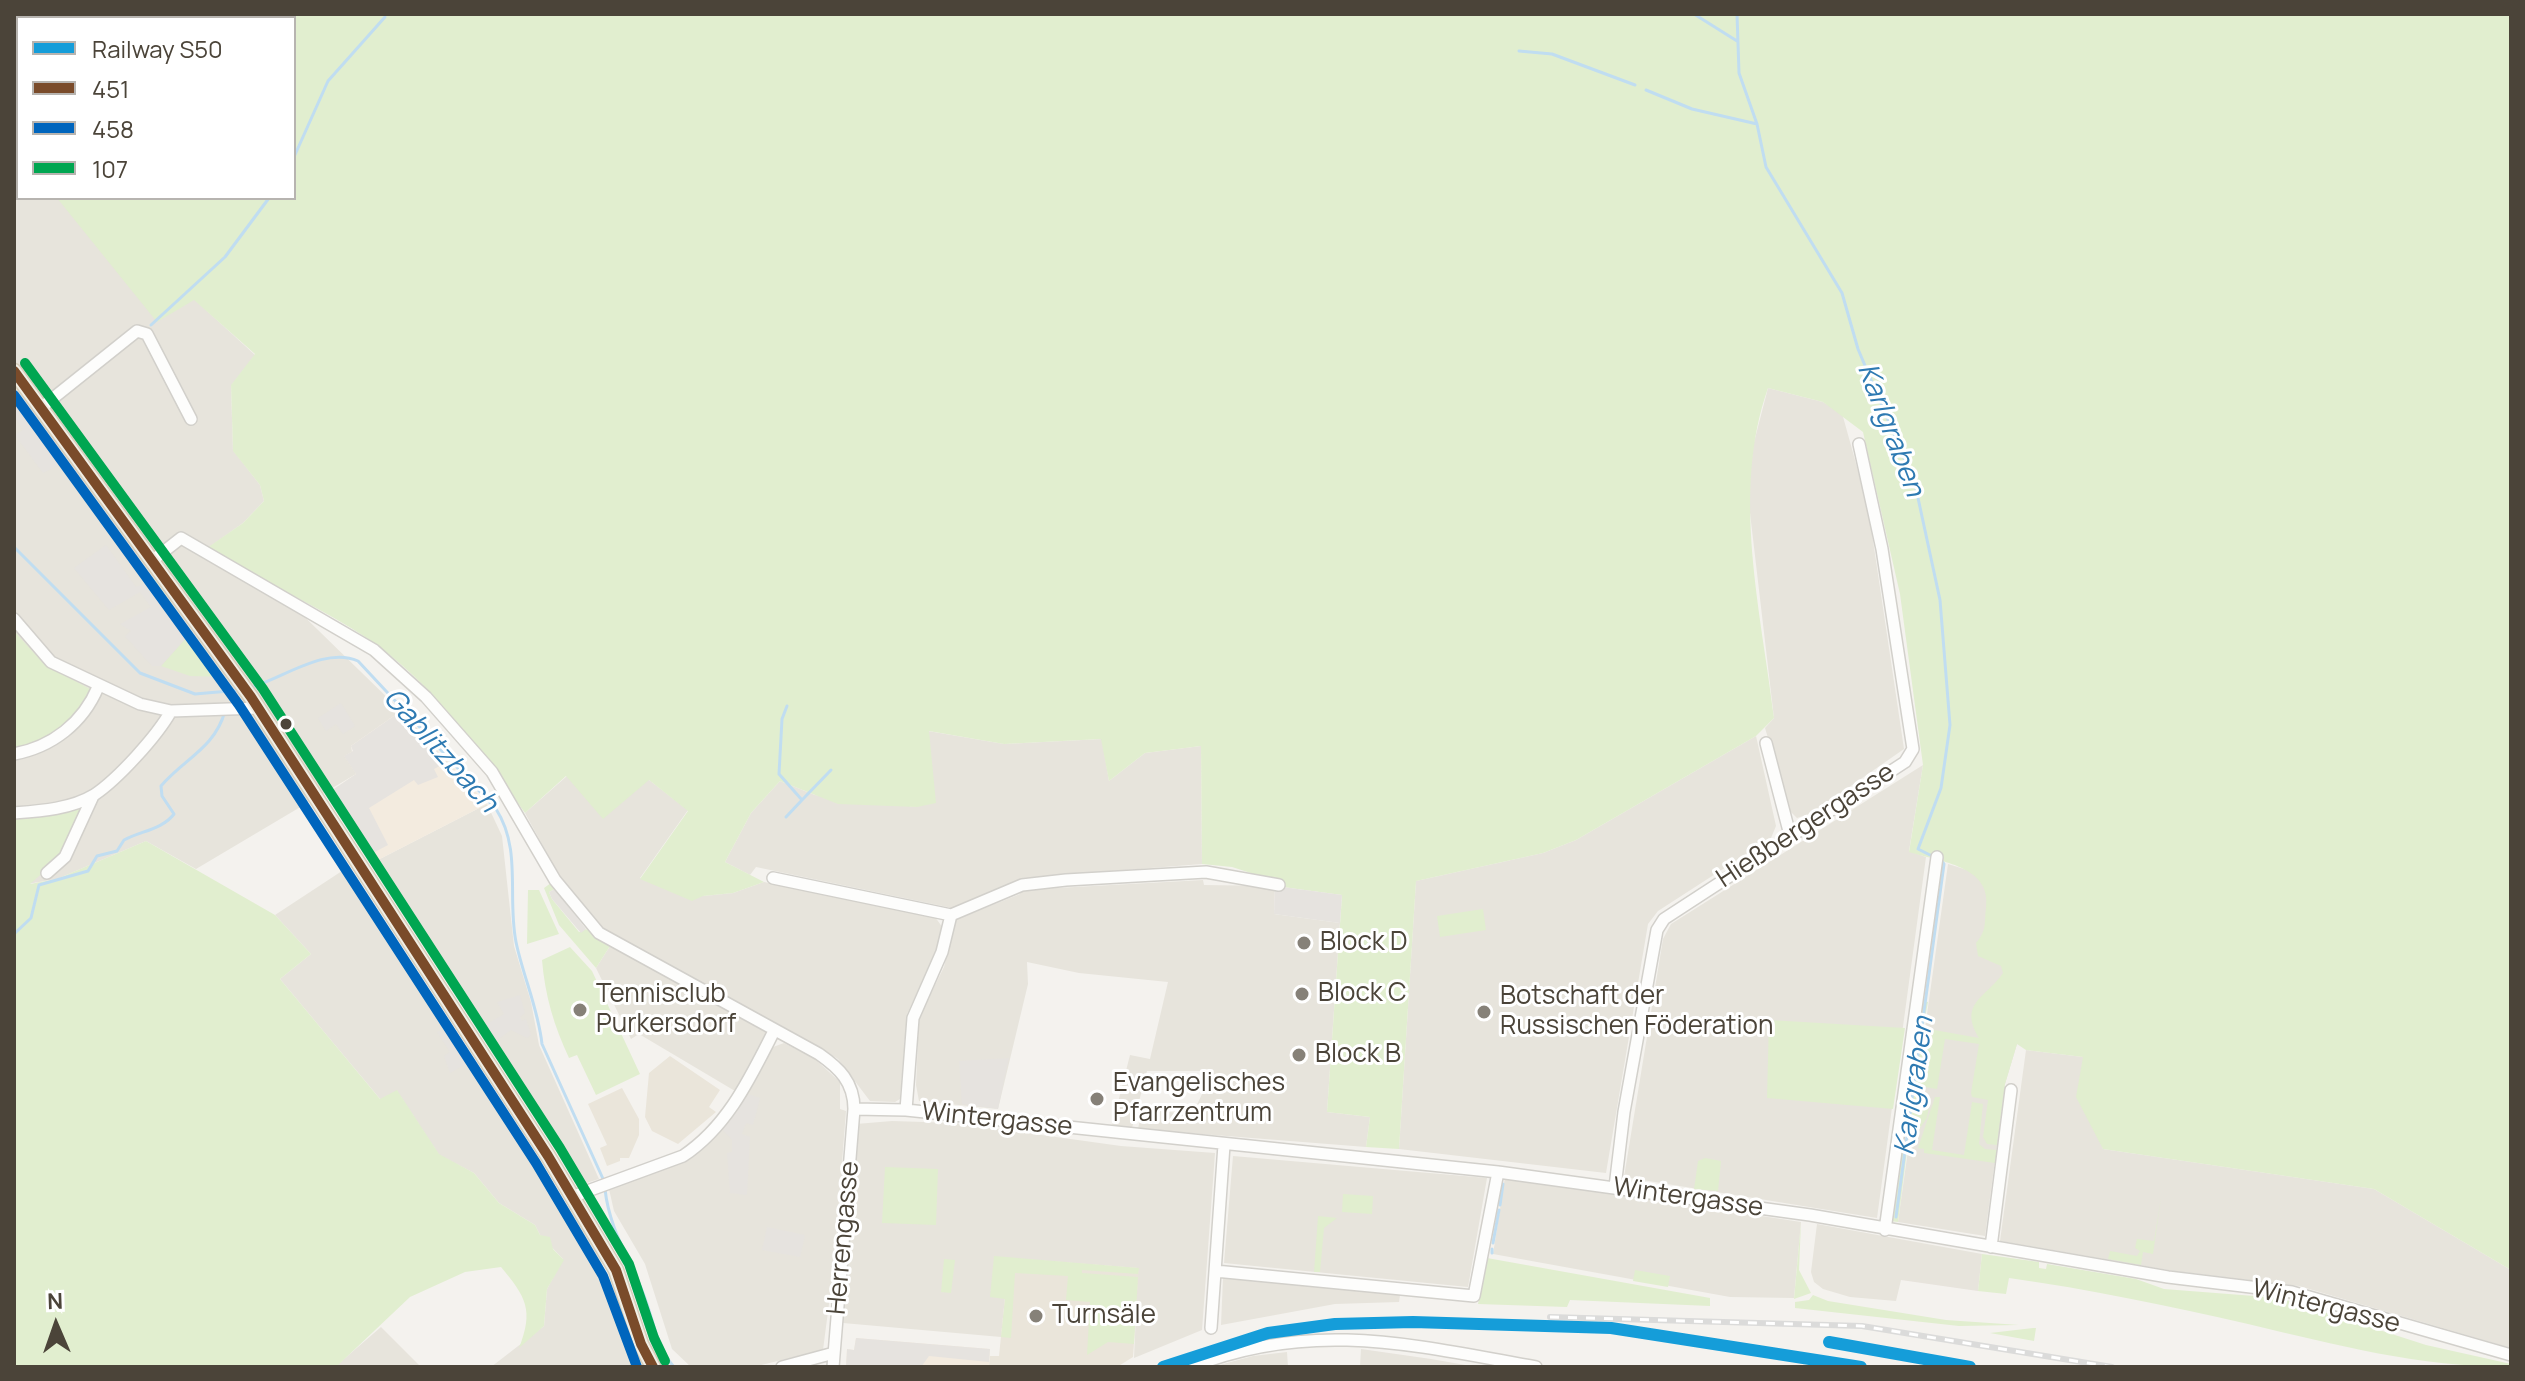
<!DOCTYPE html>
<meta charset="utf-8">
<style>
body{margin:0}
#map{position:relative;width:2525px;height:1381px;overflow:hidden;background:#f4f2ee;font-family:Manrope,sans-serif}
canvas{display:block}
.frame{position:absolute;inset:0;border:16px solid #4b4439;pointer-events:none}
.legend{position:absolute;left:16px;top:16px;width:280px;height:184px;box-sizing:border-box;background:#fff;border:2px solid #b7b4b0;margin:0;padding:10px 14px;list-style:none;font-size:24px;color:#4b4439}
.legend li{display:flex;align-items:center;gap:16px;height:40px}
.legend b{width:40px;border:2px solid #b7b4b0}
.north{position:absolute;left:16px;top:1285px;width:80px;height:80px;-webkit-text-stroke:6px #fff;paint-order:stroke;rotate:358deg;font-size:22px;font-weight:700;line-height:32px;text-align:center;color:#4b4439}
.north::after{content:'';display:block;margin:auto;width:28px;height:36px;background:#4b4439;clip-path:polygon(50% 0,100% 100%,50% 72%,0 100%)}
</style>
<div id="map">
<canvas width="2525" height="1381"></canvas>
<div class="frame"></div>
<ul class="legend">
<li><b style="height:10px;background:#159dd9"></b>Railway S50</li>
<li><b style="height:10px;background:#7a4b2a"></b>451</li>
<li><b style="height:10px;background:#0065bd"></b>458</li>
<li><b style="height:10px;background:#00a651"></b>107</li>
</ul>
<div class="north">N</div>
</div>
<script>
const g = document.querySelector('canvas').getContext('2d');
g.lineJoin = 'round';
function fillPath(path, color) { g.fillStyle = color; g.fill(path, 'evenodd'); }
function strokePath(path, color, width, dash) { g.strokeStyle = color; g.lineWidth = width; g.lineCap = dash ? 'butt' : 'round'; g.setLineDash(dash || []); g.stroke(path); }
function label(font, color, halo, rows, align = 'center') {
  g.font = font + ' Manrope,sans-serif'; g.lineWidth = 6; g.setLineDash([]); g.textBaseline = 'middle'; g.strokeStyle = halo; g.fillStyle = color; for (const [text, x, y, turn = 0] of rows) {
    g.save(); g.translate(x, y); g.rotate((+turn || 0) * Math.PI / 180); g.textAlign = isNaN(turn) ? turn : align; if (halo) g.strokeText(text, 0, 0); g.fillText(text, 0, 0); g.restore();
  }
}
fillPath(new Path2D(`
 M14,145L18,150V198H57L194,299L255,355L231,386L233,450L260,485L264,501L243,523L208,548L276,589L401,711L351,746L356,774L196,869L146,841L57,879L27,884L14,910Z
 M1768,388L1823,402L1842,413L1868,507L1904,749L1812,813L1797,818L1790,811L1765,728L1774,718L1748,496L1751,454Z
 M928,731L1004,744L1102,739L1109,781L1145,753L1201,746L1202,864L1023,878L952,908L756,867L750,875L725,862L751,813L780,781L815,795L917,807Z
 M1756,736L1776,826L1771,838L1658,911L1648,924L1606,1173L1399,1149L1416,881L1543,853L1576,840Z
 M1923,765L1909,851L1926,857L1877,1218L1624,1177L1663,939L1671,924Z
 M567,776L649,780L688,810L640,878L703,896L733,893L764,882L935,917L943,928L937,950L907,1014L900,1099L895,1102L870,1101L838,1059L817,1046L602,931L562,881L525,813Z
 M487,804L502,836L514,946L531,1002L539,1045L599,1179L580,1185L372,863Z
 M1948,864L1990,877L2030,1001L2005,1084L1985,1236L1898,1222Z
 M345,869L597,1250L639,1367H491L544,1326L547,1289L563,1259L540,1235L535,1225L499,1203L474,1173L439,1155L397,1091L381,1100L280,979L311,954L275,915Z
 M1203,880L1204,885L1275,886L1274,914L1340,923L1327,1112L1370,1117L1366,1147L1138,1129L1142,1109L1187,1114L1194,1111L1203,1092L1205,1071H1147L1132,1128L1112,1126L1130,1055L1150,1059L1168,982L1079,973L1027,962L1028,984L998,1109L919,1101L916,1085L919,1017L944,967L955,920L1020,894V890Z
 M610,946L767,1033L735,1091L639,1034L631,1039L596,968Z
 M784,1043L815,1059L840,1082V1109L846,1111L834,1265L823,1350L753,1367H691L672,1349L645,1264L614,1211L609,1189L671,1166L701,1148L738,1110L773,1047Z
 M2026,1050L2083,1057L2103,1149L2374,1189L2511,1270V1348L2299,1286L2174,1271L2000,1241Z
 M892,1121L955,1123L1121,1146L1215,1153L1202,1330L1134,1358L1138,1268L1009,1258L1001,1337L843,1323L856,1124Z
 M1233,1156L1487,1178L1468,1287L1224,1263Z
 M1505,1177L1801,1222L1794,1298L1730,1297L1493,1254Z
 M1817,1224L1982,1254L1978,1291L1901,1280L1896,1301L1850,1297L1823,1289L1814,1282L1811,1272Z
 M1223,1278L1400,1295L1399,1302L1335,1304L1221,1325Z
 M381,1327L421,1367H336V1366Z
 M1361,1349L1431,1359L1477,1367H1360Z
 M1287,1352L1288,1367H1212L1253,1356Z`), '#e7e4dc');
fillPath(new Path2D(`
 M401,711L487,804L372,863L328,793L356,774L344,756L353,751L351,746Z
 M856,1338L990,1349L989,1367H846L847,1349L854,1350Z`), '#f3ebdf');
fillPath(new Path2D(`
 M670,1056L720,1090L709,1107L716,1112L678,1144L652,1131L645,1117L649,1073Z
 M622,1088L639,1119V1135L629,1158H620V1161L607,1166L600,1148L607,1145L588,1104Z
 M1009,1258L1139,1268L1133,1357L1117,1367H989L990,1356H999Z`), '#eae5da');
fillPath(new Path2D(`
 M14,14H2511V1270L2374,1189L2103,1149L2076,1097L2083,1057L2026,1050L2017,1044L2005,1084L1997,1145L1987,1144L1983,1137L1988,1100L1972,1097L1971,1093L1979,1044L1945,1039L1937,1089L1925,1087L1922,1090L1930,1101L1927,1118L1918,1131L1904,1130L1921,1001L1928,1002L1923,1028L1979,1038C1958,1003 1986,998 2003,973L2001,966L1978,956L1976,943C1987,930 1984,924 1986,908C1992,866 1941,862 1909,852L1923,765L1900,594L1863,432L1823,402L1768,388C1731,493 1761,610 1774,718L1756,736L1576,840L1543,853L1416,881L1399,1149L1366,1147L1370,1117L1327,1112L1342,895L1275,886L1282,883L1232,867L1202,864L1201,746L1145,753L1109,781L1101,739L1004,744L929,731L936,803L917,807L838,804L780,781L751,813L725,862L764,882L733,893L703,896L692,901L640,879L688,811L649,780L603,819L566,776L525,813C477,745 424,671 351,628C304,599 254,578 207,548L243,523L264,501L260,485L233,451L231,385L255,354L194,300L157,322L57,198H294V18H18V150L14,145Z
 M154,578L192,633L187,637L151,579Z
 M14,631L44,664L90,689C73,722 50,741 14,749Z
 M185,639L190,647L197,649L202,645L224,677L190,676L161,666Z
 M83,805L62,856L30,884L57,879L146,841L275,915L311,954L280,979L380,1099L397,1090L439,1154L474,1173L499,1203L535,1225L540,1235L550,1237L553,1249L564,1260L547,1289L544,1326L519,1348C534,1310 526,1297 501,1267L465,1272L410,1297L336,1367H14V820L57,814Z
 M551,883L555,889L549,892L552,899L579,932L586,929L610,946L596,968L559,925L544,888Z
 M528,890H539L559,934L527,944Z
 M1483,909L1486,930L1440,937L1437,916Z
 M570,947L592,971L640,1074L596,1095L577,1055L569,1058C554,1026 545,996 542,960Z
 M1769,1020L1905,1028L1893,1109L1767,1098Z
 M1935,1097H1940L1932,1150L1964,1155L1972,1102L1983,1104L1979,1144L1985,1149L1997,1150L1995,1163L1924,1153V1149L1918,1148Z
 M1900,1151H1907L1898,1222L1890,1221Z
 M1705,1158L1721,1161L1718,1191L1694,1189L1698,1161Z
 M885,1167L938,1169L936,1225L882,1223Z
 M1343,1194L1373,1196L1372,1214L1342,1212Z
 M2161,1198L2153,1254L2143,1252L2141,1265L2108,1259L2110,1251L2137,1256L2140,1251L2135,1248L2137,1239L2154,1241Z
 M1318,1216L1337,1218L1324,1228L1320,1272H1314Z
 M1801,1222L1799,1270L1811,1293L1794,1299Z
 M1982,1254L2039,1262V1268L2046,1269L2047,1264L2136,1279L2164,1289L2280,1298L2426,1345L2511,1364V1367C2419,1367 2337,1345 2248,1324C2169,1306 2089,1289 2009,1278L2006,1294L1978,1291Z
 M994,1256L1139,1268L1138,1274L1082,1270V1273L1138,1277L1134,1344L1108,1342L1087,1355L1090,1302L1066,1300L1068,1276L1015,1273L1011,1338L1001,1337L1005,1299L990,1297Z
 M1487,1258L1710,1298V1306L1570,1300L1567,1307L1478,1304Z
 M944,1259L955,1260L951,1293L941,1292Z
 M1635,1270L1670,1276L1668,1287L1633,1281Z
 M1813,1295L1828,1301L1946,1320L2019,1325L1959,1326L1795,1308V1302L1809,1300Z
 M2033,1328H2036L2034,1341L1990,1333Z`), '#e1eecf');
fillPath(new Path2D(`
 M19,391L105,513L97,518L59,465L43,473L15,435L23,430L14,416V395Z
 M106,545L136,587L152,581L187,637L161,666H152L125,636L131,631L120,624L151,607L140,592L109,610L74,568Z
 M341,703L355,726L343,734L336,724L326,731L318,718Z
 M401,711L447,762L434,769L438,777L418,785L414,780L369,808L388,845L371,854L343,809L338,811L328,793L356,774L344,756L353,751L351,746Z
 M1275,886L1342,895L1340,923L1274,914Z
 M555,889L586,929L581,933L552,899L549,892Z
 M520,995L525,1013L520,1017L522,1021L526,1019L531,1035L527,1038L511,1030L489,1046L478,1029L504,1014L497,1002Z
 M448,1027L471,1061L450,1073L444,1056L450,1052L437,1032Z
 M1009,1058L998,1109L962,1104L959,1061Z
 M748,1094L760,1098L753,1125L746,1123L742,1134L750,1137L747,1195L730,1193L727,1153L732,1152V1140L722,1129Z
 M767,1227L805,1235L800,1257L762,1250Z
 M856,1338L990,1349L989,1362L929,1356L921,1367H846L847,1349L854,1350Z`), '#e6e3df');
strokePath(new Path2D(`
 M1694,14L1737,41
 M1737,14L1739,73L1757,124L1766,167L1842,293L1858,349L1915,484L1940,600L1950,725L1941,788L1918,849L1934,857
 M1519,51L1552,54L1635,85
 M1646,90L1692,109L1757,124
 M294,157L328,81L385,17
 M151,325L225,257L269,198
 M14,547L140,673L195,694L241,690
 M249,688C282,679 325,646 358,661L496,809C522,849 507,897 516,942C523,976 538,1008 542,1044L604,1181
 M802,800L831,770
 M786,817L802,800L779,774L782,719L787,706
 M14,934L31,918L39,885L88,871L97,856L117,851L124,840C141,831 163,829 174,814L162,796L161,786C184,759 215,748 225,711
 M605,1189C609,1228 629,1258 643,1293C653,1317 656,1347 674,1367
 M1500,1205L1503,1184
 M1896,1217L1944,864L1940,859
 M1493,1243L1499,1210
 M1492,1253V1249`), '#c0ddf1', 3);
const minor = new Path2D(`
 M42,407L137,331L147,334L191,419
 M153,560L181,538L374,650L426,697L492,772L555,880L599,933L819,1054C839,1068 854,1082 854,1109L833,1367
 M14,619L51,662L140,704L171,711L258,708
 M1766,743L1790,835
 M14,754C52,747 83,723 98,687
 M14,813C40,811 71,809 94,795C118,779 157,736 171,711
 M47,873L65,857L93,796
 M773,878L951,915
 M951,915L1022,885L1066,880L1206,872L1279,885
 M854,1109L906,1110L1498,1172L1810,1215L2168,1277L2292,1292L2511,1355
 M906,1110L913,1018L942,952L951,915
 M1615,1187L1624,1112L1657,930L1664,919L1905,762L1913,749L1882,549L1859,444
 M574,1196L683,1156C728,1126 750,1078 774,1031
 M1885,1230L1937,857
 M1991,1247L2011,1090
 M1215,1271L1474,1296L1498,1172
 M1211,1328L1224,1145
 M782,1367L834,1353
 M1191,1367C1312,1319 1413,1345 1536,1367`);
const major = new Path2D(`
 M14,371L251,697L548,1156L616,1270L641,1344L653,1367`);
strokePath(minor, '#d2d0cb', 14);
strokePath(major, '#d6cebb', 17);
strokePath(minor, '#fdfdfc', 11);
strokePath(major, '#f2efe6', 14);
const rail = new Path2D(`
 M1550,1317L1862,1326L2112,1367`);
strokePath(rail, '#dbdbda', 6);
strokePath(rail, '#fff', 3, [9]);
strokePath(new Path2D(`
 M14,371L251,697L548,1156L616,1270L641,1344L653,1367`), '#7a4b2a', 10);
strokePath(new Path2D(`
 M14,395L239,705L536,1163L603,1276L637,1367`), '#0065bd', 10);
strokePath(new Path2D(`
 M25,363L263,689L560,1148L629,1264L654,1338L665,1361`), '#00a651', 10);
strokePath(new Path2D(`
 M1829,1342L1970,1367
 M1163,1367L1268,1333L1335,1324L1413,1322L1611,1328L1861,1367`), '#159dd9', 12);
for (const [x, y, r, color] of [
 [286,724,7,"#4b4439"],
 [1304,943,8,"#868178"],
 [1302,994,8,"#868178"],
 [580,1010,8,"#868178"],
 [1484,1012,8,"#868178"],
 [1299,1055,8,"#868178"],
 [1097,1099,8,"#868178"],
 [1036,1316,8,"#868178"]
]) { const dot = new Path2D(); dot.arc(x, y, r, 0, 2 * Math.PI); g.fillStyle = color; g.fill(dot); strokePath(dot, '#fff', 3); }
label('26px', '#4b4439', '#fff', [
 ["Hießbergergasse",1806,826,-33],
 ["Wintergasse",997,1120,6],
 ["Wintergasse",1688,1198,8],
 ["Herrengasse",844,1238,-85],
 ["Wintergasse",2326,1307,14]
]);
label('26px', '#4b4439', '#fff', [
 ["Block D",1320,943],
 ["Block C",1318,994],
 ["Tennisclub",596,995],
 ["Purkersdorf",596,1025],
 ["Botschaft der",1500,997],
 ["Russischen Föderation",1500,1027],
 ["Block B",1315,1055],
 ["Evangelisches",1113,1084],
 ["Pfarrzentrum",1113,1114],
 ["Turnsäle",1052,1316]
], 'left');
label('italic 28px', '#2e7ab2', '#fff', [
 ["Karlgraben",1890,430,69],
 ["Gablitzbach",440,751,48],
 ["Karlgraben",1915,1086,-82]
]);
</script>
